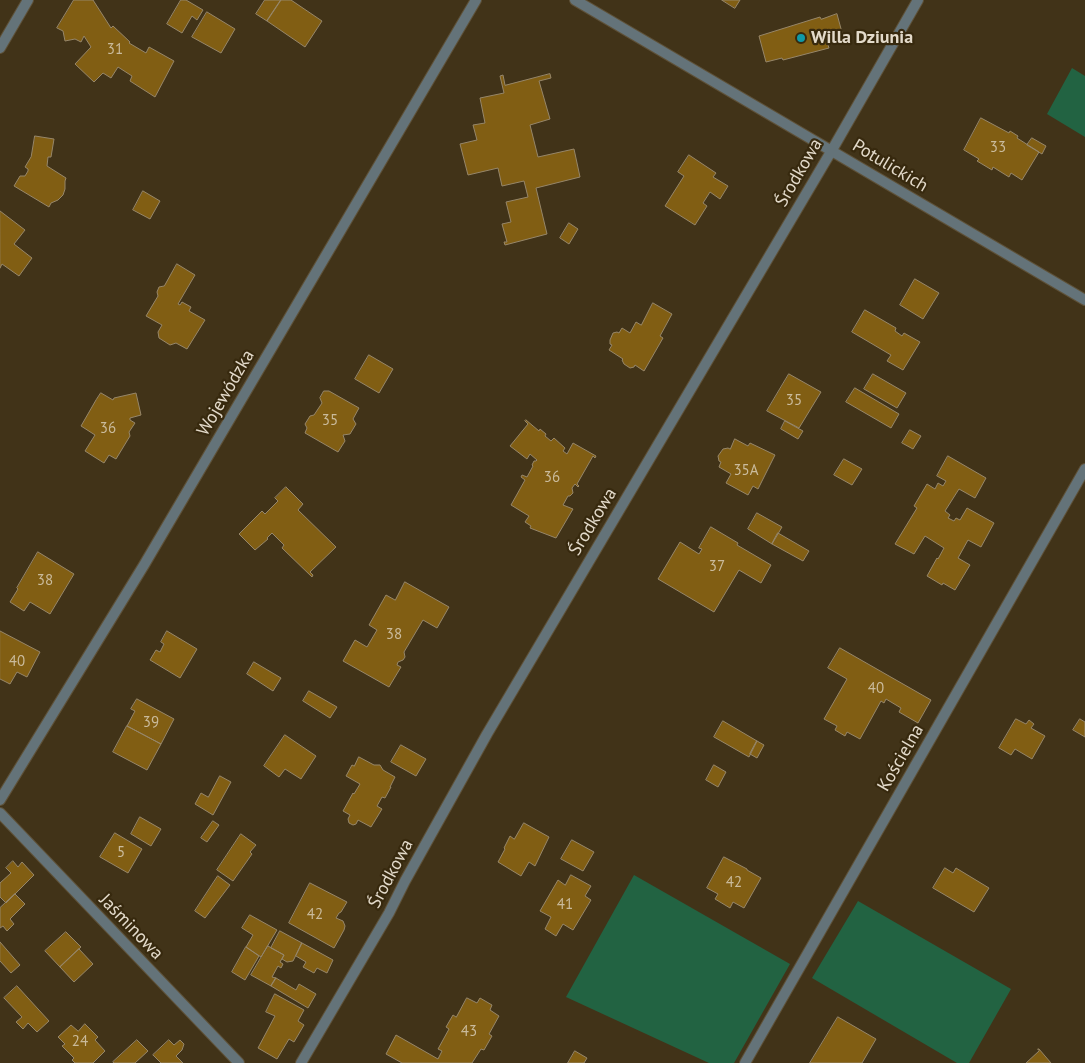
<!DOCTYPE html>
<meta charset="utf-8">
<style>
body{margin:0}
canvas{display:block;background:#413318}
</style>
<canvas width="1085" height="1063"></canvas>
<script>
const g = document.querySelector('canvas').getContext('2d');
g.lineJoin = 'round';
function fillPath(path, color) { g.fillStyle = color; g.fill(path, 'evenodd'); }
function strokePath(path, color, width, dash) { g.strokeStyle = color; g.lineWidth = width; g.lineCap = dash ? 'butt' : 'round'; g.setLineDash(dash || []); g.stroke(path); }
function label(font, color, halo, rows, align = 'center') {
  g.font = font + ' "PT Sans",sans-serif'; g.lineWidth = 4.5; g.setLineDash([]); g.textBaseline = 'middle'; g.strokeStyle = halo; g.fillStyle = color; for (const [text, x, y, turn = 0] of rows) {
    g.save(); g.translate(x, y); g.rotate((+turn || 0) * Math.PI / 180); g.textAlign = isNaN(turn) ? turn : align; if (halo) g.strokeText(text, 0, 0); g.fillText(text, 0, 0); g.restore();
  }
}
fillPath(new Path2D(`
 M1072,68L1085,76V137L1047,114Z
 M634,875L790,964L734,1063H709L566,997Z
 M858,901L1011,989L969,1063H957L812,978Z`), '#226342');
const building = new Path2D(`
 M74,0H93L111,28L113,26L130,42L129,43L146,53L149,47L174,61L155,97L130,81L132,76L118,67L111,78L103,73L94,82L75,64L91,47L84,36L81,42L75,39L65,41L63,31L57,28Z
 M181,0H186L203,10L197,20L192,16L182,33L167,24Z
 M265,0H281L267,21L256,14Z
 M281,0H291L322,21L305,47L267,21Z
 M722,0H740L735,8Z
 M207,12L235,29L221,53L192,37Z
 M837,14L844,40L828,45L829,48L783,60L782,58L766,62L759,36L820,17L821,19Z
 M550,74L551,78L539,81L550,119L530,125L538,157L574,149L580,177L536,188L547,234L505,245L504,242H507L502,224L511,222L506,202L528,197L524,181L502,186L498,168L468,175L460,144L477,140L473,125L485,123L480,98L504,93L500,76L503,75L505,85Z
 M981,118L1009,133L1010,131L1018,136L1017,138L1039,152L1022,180L1011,173L1009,177L993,167L992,170L977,161L979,159L964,150Z
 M35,136L54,139L51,157H48L47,166L66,178L65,181V189L63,195L58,200L51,203L49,207L14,186L20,176H25L28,171V169L25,167L31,157Z
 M1032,138L1046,146L1042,154L1027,145Z
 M689,155L716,173L713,177L728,186L720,199L710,192L703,203L707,206L695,225L665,206L684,176L678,172Z
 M143,191L160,201L150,219L133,210Z
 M0,211L25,230L14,244L32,258L19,276L2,264L0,268Z
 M569,223L578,229L569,244L560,238Z
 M177,264L195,275L178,304L180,305L182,302L191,307L189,311L205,320L187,349L176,343L170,345L159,338L158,332L162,325L146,316L158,296L157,292L159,287L164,286Z
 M915,279L939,293L923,319L900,305Z
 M653,303L672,314L660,336L663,338L644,371L635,365L634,367L630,368L624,364L622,360L623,359L609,350L612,345L610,344V340L613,333L617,332L619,333L622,328L630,333L636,322L641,325Z
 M865,310L896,328L895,331L902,336L904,333L920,342L903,370L887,361L891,355L852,332Z
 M369,355L393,369L379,393L355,379Z
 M789,374L821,392L799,428L767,411Z
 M873,374L906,393L897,408L864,389Z
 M855,388L899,414L891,428L846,402Z
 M324,391H329L359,408L353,419L356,424L350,434L343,435L345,441L338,452L305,433L307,428L305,424L310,416L314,415L322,403L320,398Z
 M101,393L113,400L114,398L136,393L141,415L130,418V420L135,423L129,432L130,436L116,459L109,455L104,463L85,451L95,435L81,426L96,400Z
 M526,420L539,431L540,429L546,434L545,436L551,441L554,438L565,448L563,451L567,454L573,443L596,456L595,458L593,456L577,484L579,486L578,487L575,484L572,488L573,493L570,496H568L563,505L573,509L556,538L530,528L531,526L525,522L529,516L511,505L525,480L521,477L522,475L527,477L533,466L532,465L534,461H536L537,460L530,454L527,459L510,446L528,424L525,421Z
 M785,421L803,431L798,439L781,429Z
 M910,430L921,436L913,449L902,443Z
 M735,439L748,446L750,443L775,455L758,489L753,486L748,495L726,483L731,474L719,467L721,462L719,461L718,456L723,449L728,448L730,449Z
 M948,456L986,478L975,498L959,489L945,511L950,515L948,518L954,521L956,518L960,520L967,508L994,523L981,547L968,540L958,558L970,565L955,590L943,583L942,585L927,576L937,558L938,559L944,548L925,536L914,554L895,544L917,508L914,506L927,484L935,489L938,483L943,486L946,481L937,476Z
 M844,459L862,469L852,485L834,475Z
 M286,487L303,504L298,510L336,547L310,572L313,575L312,577L282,548L284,545L272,533L267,538L268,539L255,550L239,534L262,511L265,514L278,501L275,498Z
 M757,513L782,527L772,544L748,529Z
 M711,527L738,543L737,545L771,565L761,583L739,570L714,612L658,579L680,542L699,554L702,549L699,548Z
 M778,533L809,551L803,561L772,544Z
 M38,552L74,574L50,614L30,602L24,611L10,602L18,589L17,588Z
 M405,582L449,607L437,628L423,620L404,652L405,657L403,660L398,662L397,665L401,667L389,687L343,661L355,640L367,647L377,630L369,625L386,595L395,600Z
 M0,631L40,652L27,677L17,672L10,684L0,679Z
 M167,631L197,649L180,678L150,660L156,650L160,652L164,644L161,642Z
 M840,648L931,700L918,723L899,712L901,708L886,699L884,703L881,701L860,739L847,732L845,736L835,730L837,726L824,719L847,679L828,668Z
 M254,662L281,678L273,691L247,674Z
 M309,691L337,707L330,718L303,701Z
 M137,699L174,719L161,744L127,726L135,711L131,709Z
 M1016,719L1026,724L1029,720L1034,724L1031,728L1045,736L1032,759L1015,749L1011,755L999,748Z
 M1080,719L1085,722V737L1073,730Z
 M723,721L757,741L749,757L714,737Z
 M127,726L161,744L147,770L113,752Z
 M285,735L316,756L301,779L285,769L279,777L264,766Z
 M757,741L764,745L757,758L750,754Z
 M401,745L426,759L416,776L391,762Z
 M359,757L374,765H380L383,770L395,777L390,787H391L385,798L382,797L377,806L382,809L371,827L358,820L356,824L353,825L349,823L348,819L350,815L343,811L353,793L354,794L360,784L346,776L352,765L354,766Z
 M714,765L726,772L718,787L706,780Z
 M220,776L231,782L213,815L195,804L201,793L208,797Z
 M140,817L161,829L151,846L131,834Z
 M213,821L219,825L207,842L201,838Z
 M524,823L549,837L535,866L529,862L521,876L498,862L505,849L504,848L510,836L514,839Z
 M115,833L142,849L128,873L100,857Z
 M241,834L256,845L250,852L252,854L233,881L217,870Z
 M572,840L594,852L583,871L561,859Z
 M724,857L747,869V870L761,878L744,908L733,902L730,908L715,899L718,894L707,888Z
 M13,861L18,867L22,862L34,875L6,903L0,897V883L11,873L6,868Z
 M945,868L953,873L956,868L989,888L974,912L933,888Z
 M571,875L591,886L585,896L591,900L573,930L563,924L556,936L545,929L551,917L540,911L558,880L565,885Z
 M218,876L230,885L205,918L195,911Z
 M310,883L347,902L341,912L339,913L336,918L343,921L345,926L344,930L334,948L289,923Z
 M15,894L25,904L10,919L14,924L7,931L3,926L0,928V908Z
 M250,915L277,930L261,957L246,947L253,935L242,928Z
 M280,931L302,943L293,961L287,962L282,959L284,955L271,948Z
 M66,932L81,947L60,967L45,951Z
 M0,942L20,965L11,973L0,961Z
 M302,943L333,960L327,973L317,968L314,973L303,967L306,962L296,956Z
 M268,946L284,955L280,962L283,964L281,968L278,966L272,977L276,978L271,986L251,975Z
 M246,947L259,956L245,980L232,972Z
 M79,949L93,964L74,982L60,967Z
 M276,978L296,990L299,984L316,994L308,1008L271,986Z
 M17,986L49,1021L37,1032L28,1023L23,1029L16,1022L22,1017L4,998Z
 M275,994L304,1010L298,1021L304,1025L294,1042L289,1039L277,1059L258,1048L275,1016L266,1012Z
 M467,998L477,1003L480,998L492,1005L490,1010L499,1016L489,1034L492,1036L484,1050L481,1049L472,1063H402L386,1054L396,1035L438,1059L442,1051L438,1049L449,1029L446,1027L453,1015L456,1017Z
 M838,1017L876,1039L862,1063H810Z
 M85,1024L98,1037L95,1040L105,1051L93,1063H75L72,1060L74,1058L62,1046L65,1044L58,1037L71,1025L78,1031Z
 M137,1040L148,1051L135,1063H114L113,1062Z
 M169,1040L174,1045L180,1040L184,1044L182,1050L176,1056L183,1063H161L153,1055Z
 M1038,1049H1039L1051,1063H1026L1039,1051Z
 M575,1051L587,1058L584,1063H568Z`);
fillPath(building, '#815e13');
strokePath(building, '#968669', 1);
const street = new Path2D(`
 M575,0L1085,300
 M0,48L28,0
 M0,800L144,565L476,0
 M0,813L239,1063
 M301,1063L389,913L405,881L487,734L832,150L918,0
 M745,1063L1085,469`);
strokePath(street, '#5e5138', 12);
strokePath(street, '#647379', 10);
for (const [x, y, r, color] of [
 [801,38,5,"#0f9aa8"]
]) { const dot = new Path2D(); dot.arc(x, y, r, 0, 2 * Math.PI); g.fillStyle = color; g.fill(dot); strokePath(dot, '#37290e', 2); }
label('15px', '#cabb9c', null, [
 ["31",115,50],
 ["33",998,148],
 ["35",794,401],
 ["35",330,421],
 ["36",108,429],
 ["35A",746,471],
 ["36",552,478],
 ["37",717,567],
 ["38",45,581],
 ["38",394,635],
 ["40",17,662],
 ["40",876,689],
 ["39",151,723],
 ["5",121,853],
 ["42",734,883],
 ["41",565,905],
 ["42",315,915],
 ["43",469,1032],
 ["24",80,1042]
]);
label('bold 18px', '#e3daca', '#37290e', [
 ["Willa Dziunia",811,38]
], 'left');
label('18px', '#e3daca', '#37290e', [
 ["Potulickich",890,166,31],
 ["Środkowa",799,173,-60],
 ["Wojewódzka",226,393,-60],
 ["Środkowa",593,522,-59],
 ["Kościelna",901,758,-60],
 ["Środkowa",391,874,-62],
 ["Jaśminowa",131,927,46]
]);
</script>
